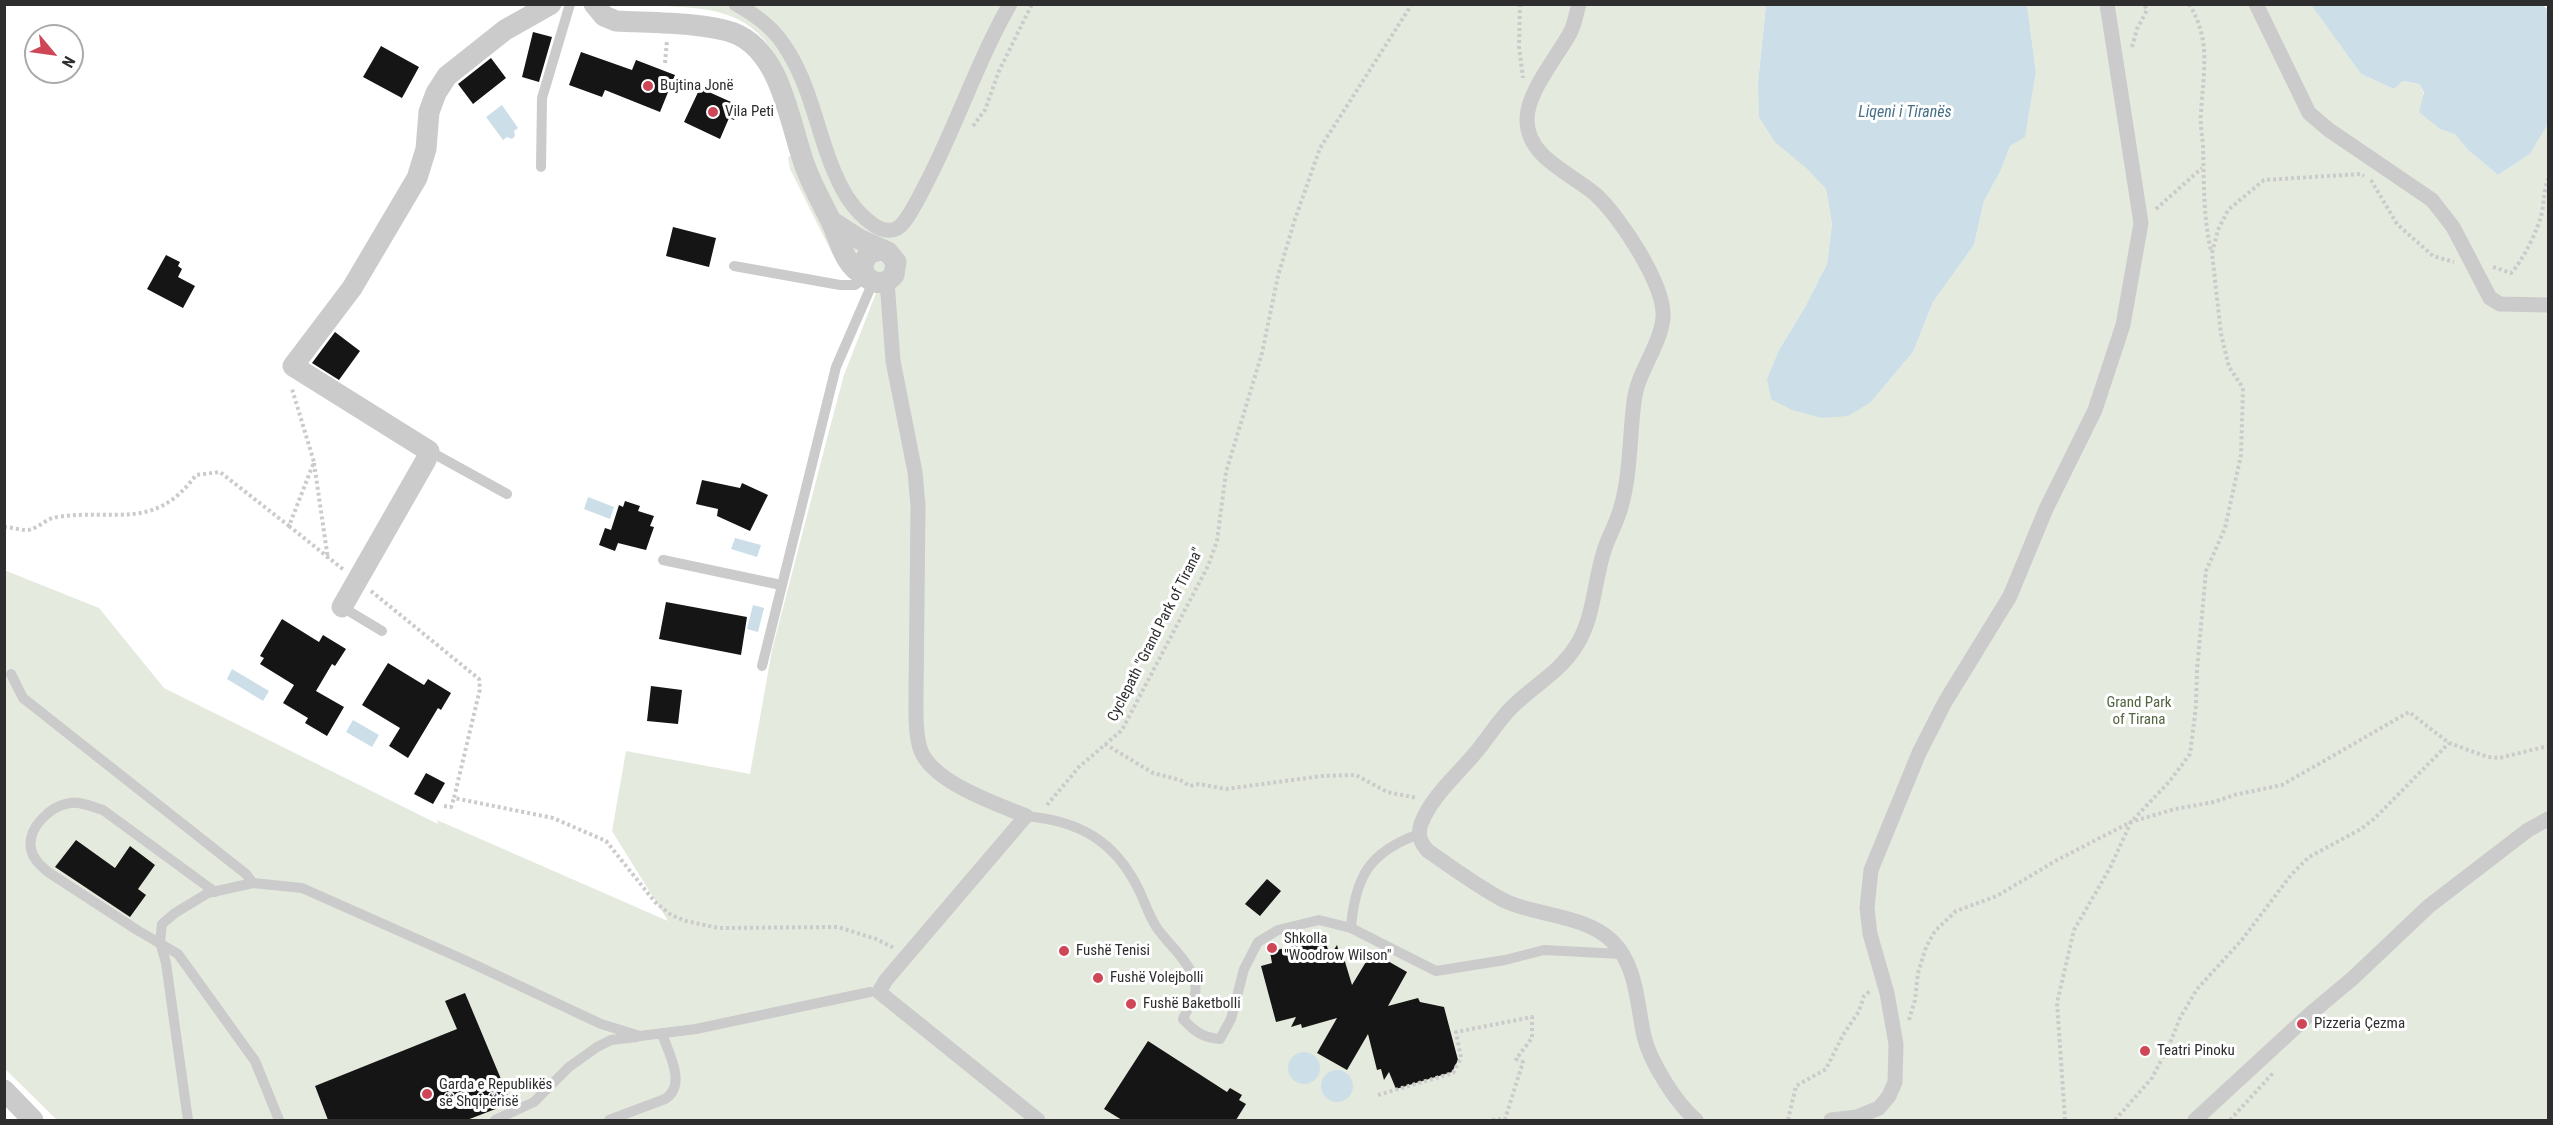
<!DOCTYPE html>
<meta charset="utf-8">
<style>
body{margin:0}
#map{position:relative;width:2553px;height:1125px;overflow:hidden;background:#fff;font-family:"Roboto Condensed",sans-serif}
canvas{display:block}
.frame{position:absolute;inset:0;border:6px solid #2e2e2e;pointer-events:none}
.north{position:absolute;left:24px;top:24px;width:60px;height:60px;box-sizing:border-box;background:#fff;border:2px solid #ababab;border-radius:50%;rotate:119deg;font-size:16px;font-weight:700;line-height:24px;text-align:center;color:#2e2e2e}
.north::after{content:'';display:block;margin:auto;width:21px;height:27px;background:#cf4657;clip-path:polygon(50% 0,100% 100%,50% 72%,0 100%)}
</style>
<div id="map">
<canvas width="2553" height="1125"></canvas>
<div class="frame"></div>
<div class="north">N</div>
</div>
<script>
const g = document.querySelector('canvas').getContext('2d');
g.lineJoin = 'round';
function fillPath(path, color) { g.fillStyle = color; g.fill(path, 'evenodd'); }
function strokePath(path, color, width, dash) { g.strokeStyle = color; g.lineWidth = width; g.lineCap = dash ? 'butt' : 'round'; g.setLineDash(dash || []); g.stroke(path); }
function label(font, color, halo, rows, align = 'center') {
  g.font = font + ' "Roboto Condensed",sans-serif'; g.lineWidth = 6; g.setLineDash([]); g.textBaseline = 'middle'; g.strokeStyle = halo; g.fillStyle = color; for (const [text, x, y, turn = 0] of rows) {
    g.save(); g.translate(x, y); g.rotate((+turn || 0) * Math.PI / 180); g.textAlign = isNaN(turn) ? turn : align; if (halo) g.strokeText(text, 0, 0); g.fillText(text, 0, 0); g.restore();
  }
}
fillPath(new Path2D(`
 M639,5H1766L1758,82L1805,167L1826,189L1832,224L1827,264L1805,307L1779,350L1767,378L1871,402L1913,352L1933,302L1974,245L1984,201L2001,170L2010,146L2025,136L2036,72L2027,5H2311L2361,74L2394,89L2403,81L2419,84L2440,129L2455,133L2468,150L2498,175L2530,154L2548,124V1120H57L5,1069L4,570L99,608L164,688L438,824L437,820L668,921L612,831L626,751L750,774L772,650L829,431L844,375L876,293L848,277L833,255L790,169L788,157L808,149C789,89 782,22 708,10C686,6 662,6 639,5Z`), '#e5eade');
fillPath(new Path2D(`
 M1766,5H2027L2036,72L2025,137L2010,146L2001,170L1984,201L1974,245L1933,302L1913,352L1871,402L1848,416L1822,418L1792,410L1771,399L1767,378L1779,350L1805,307L1827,264L1832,224L1826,189L1805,167L1775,142L1759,117L1758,82Z
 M2311,5H2543L2548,10V124L2530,154L2498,175L2468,150L2455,134L2440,129L2419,112L2424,93L2419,84L2403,81L2394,89L2361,74Z
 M502,105L518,128L514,131L515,136L512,139L507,137L503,140L486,117Z
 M588,497L614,507L610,519L584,509Z
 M735,538L761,545L757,557L731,549Z
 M753,605L764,608L758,632L747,629Z
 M232,669L269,691L263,701L227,679Z
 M353,720L379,735L372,747L346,732Z
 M1288 1068a16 16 0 1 1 32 0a16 16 0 1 1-32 0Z
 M1321 1086a16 16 0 1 1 32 0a16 16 0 1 1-32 0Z`), '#ccdee7');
fillPath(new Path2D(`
 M533,32L552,37L539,82L522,77Z
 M381,46L419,67L402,98L363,77Z
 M581,52L632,70L636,60L675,75L660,112L605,90L602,97L569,85Z
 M491,58L506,78L473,104L458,84Z
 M700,88L740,106L734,120L729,118L720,139L684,122Z
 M673,227L716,238L709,267L666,256Z
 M166,255L180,262L178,266L182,269L178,277L195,286L183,308L147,289Z
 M335,332L360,351L339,380L312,363Z
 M702,480L740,488L742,483L768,495L750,531L717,516L718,509L696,504Z
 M625,501L640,506L638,511L654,516L650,526L654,527L646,550L618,543L615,551L599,545L605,528L611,530L619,505L623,507Z
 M666,602L747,617L741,655L659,639Z
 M282,619L319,642L323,635L346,649L335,666L332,664L316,691L344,707L327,736L305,723L308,718L283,703L294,685L260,664L264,658L260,656Z
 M388,663L424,685L428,679L451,693L441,710L438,708L408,758L389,746L400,728L362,705Z
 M651,686L682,690L678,724L647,721Z
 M426,773L445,783L433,804L414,794Z
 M76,840L115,868L130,846L155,865L138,889L146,895L130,917L55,867Z
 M1267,879L1281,891L1260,916L1245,904Z
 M1324,937L1330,956L1337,945L1340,956L1343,955L1352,985L1372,952L1407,972L1388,1006L1418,998L1420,1002L1444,1007L1458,1060L1452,1072L1396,1089L1389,1072L1384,1080L1381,1069L1377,1070L1368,1034L1347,1070L1317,1053L1337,1018L1302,1028L1301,1024L1291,1027L1296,1017L1276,1022L1261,966L1272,963L1270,952Z
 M465,993L511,1103L467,1120H328L315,1086L457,1029L445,1001Z
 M1148,1041L1227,1092L1230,1088L1242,1095L1239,1100L1246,1104L1236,1120H1122L1104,1109Z`), '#151515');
strokePath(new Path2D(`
 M1520,4L1519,47L1523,78
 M2189,4C2212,41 2203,73 2201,113C2200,124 2202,134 2203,145C2204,181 2203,216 2211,251
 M2132,47L2137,29L2147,10L2144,4
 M665,63L667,40
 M973,126L985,110L999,71L1032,4
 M2371,180L2397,224L2433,256L2454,262
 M2156,209L2202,168
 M2493,267L2511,273C2522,262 2539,228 2542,212C2544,200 2544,191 2548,179
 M314,463L328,559
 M289,526L344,570
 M4,527C13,527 25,532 32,529C40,526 48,518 57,517C115,508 154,532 196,475L220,472L289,526L314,462L292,389
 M371,591L479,679L480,689L454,798L553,818L606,841L655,902L671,915L686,921L718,928L838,927L876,939L894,948
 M1105,744L1153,773L1180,780L1190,786L1199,784L1226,789L1322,776L1356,775L1387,792L1417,798
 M1047,805L1079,767L1122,730L1208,566L1217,541L1226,472L1262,353L1278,276L1294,222L1320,148L1412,4
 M444,806L451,807L454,798
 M1909,1020L1915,1000L1918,973L1926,947L1935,931L1956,911L1997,896L2057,860L2131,822L2175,809L2214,802L2234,795L2282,785L2409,712L2449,743L2488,757L2499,758L2548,746
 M1378,1095L1453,1073L1461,1058L1456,1032L1532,1017V1038L1516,1059L1523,1062L1505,1119L1492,1120
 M1788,1120L1796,1086L1826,1069L1843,1035L1859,1011L1864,996L1870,991
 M2065,1120L2057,1003L2074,930L2110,868L2131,822L2169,782L2190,754L2196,706L2197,670L2206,571L2225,528L2241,455L2243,388L2229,367L2221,334L2212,253L2218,230L2228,210L2264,180L2360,174L2364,176
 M2115,1120L2152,1078L2170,1043L2180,1018L2197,989L2241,941L2291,875L2309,857L2361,829L2375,818L2449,743
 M2230,1120L2273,1073`), '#cbcbcb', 4, [3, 3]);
strokePath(new Path2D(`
 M541,167L542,98L570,4
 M734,266L840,285H855L866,277
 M429,451L507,494
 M663,560L781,585
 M342,607L382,631
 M762,666L836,367L873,282
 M11,674L23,698L246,874L253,883
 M1026,816C1080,821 1115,841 1139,890C1145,903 1149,916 1157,928C1169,946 1200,969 1195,994C1193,1002 1186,1011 1183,1019C1194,1031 1203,1038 1220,1039L1231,1019L1244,969L1258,942L1278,930L1319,920L1351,928
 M1419,834C1369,852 1355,877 1351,928L1436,971L1505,960L1544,950L1621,954
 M215,892L103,810C93,807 80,801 70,803C50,806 27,828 31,849C33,859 41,866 48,872L137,930L178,954L255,1061L279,1120
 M188,1120L166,963L160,942L162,924L175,913L208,893L253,883L302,888L469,962L601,1024L640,1036L696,1029L870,992
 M495,1120L534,1102L569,1067L597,1047L611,1040L637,1037
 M609,1120L665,1099C687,1085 669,1054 662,1034`), '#cbcbcb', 10);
strokePath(new Path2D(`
 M736,4C759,17 776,30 789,53C816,97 820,153 847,197C857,212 886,246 904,222C914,209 921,193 929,178C958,121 978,60 1010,4
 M1579,4C1576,14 1575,24 1570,33C1557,57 1526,93 1527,121C1528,158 1571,173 1595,194C1619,215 1666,286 1663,318C1660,347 1637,372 1634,402C1629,440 1631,483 1617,519C1613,530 1607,540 1604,551C1594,581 1594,619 1576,646C1560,672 1533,686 1512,707C1500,719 1491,733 1481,746C1462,771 1432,794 1421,824C1417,836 1421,843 1428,851C1453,868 1478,887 1505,901C1538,916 1585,915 1612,941C1637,965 1637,1005 1644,1036C1650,1062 1676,1103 1696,1120
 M2256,4L2309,113L2329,130L2432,200L2453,227L2490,298L2500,304L2548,305
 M887,281L893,361L915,472L918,506L916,696C916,713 915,735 921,751C934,783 997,804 1026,816L886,980L879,992L1038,1120
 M1831,1120L1857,1117L1879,1108L1889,1096L1895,1082L1896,1044L1887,993L1870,934L1867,908L1871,870L1919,753L1945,702L2010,596L2046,509L2095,410L2123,325L2141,223L2107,4
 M2195,1120L2310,1014L2353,978L2429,906L2528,830L2548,819`), '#cbcbcb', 15);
strokePath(new Path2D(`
 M594,4L604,16L616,21C650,23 703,22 734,33C782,52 789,123 805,166C812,185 821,201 830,219C841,241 842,264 865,276
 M831,221L859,239L888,252L896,262L894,275C886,285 876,285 866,277L862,265L869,253L881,250
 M342,607L426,460L429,451L293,366L352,288L417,178L426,149L429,112L436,93L447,76L505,30L551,4
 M4,1090L33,1120`), '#cbcbcb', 21);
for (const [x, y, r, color] of [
 [648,86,6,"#cf4657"],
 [713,112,6,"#cf4657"],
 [1272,948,6,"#cf4657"],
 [1064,951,6,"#cf4657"],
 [1098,978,6,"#cf4657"],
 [1131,1004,6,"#cf4657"],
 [2302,1024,6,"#cf4657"],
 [2145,1051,6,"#cf4657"],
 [427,1094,6,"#cf4657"]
]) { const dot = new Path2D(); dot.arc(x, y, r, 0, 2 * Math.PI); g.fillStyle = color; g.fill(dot); strokePath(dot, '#fff', 2); }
label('15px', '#2e2e2e', '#fff', [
 ["Bujtina Jonë",660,86],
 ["Vila Peti",725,112],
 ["Shkolla",1284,939],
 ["\"Woodrow Wilson\"",1284,956],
 ["Fushë Tenisi",1076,951],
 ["Fushë Volejbolli",1110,978],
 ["Fushë Baketbolli",1143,1004],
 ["Pizzeria Çezma",2314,1024],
 ["Teatri Pinoku",2157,1051],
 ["Garda e Republikës",439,1085],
 ["së Shqipërisë",439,1102]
], 'left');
label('15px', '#2e2e2e', '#fff', [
 ["Cyclepath \"Grand Park of Tirana\"",1156,635,-63]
]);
label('15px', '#536441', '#fff', [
 ["Grand Park",2139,703],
 ["of Tirana",2139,720]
]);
label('italic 16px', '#467086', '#fff', [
 ["Liqeni i Tiranës",1905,113]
]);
</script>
